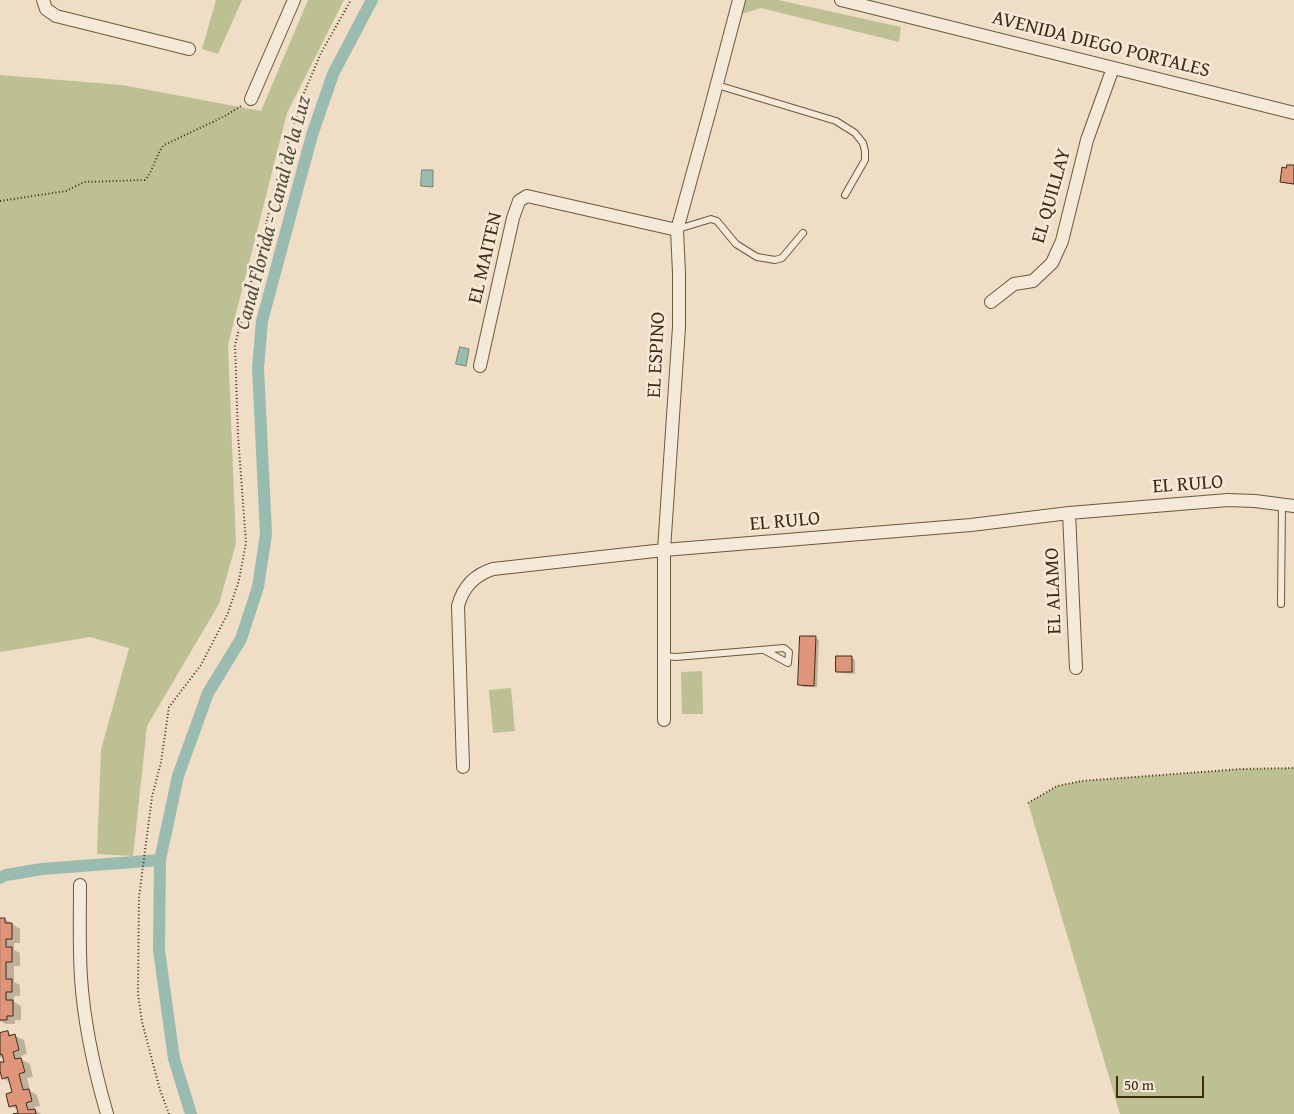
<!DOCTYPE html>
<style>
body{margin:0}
#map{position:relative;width:1294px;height:1114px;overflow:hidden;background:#efddc6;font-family:"Gentium Book Plus",serif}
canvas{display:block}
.scale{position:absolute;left:1116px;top:1076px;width:88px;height:22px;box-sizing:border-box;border:2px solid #402b0d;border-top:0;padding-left:6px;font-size:15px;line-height:18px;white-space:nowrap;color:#402b0d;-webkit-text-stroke:4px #f5e9da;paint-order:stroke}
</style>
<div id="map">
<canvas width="1294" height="1114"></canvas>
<div class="scale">50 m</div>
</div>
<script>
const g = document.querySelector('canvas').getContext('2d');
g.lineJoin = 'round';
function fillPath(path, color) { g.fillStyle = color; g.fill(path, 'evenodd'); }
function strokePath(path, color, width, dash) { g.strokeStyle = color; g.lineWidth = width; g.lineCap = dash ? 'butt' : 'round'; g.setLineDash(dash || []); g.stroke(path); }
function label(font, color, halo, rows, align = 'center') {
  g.font = font + ' "Gentium Book Plus",serif'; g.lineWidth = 5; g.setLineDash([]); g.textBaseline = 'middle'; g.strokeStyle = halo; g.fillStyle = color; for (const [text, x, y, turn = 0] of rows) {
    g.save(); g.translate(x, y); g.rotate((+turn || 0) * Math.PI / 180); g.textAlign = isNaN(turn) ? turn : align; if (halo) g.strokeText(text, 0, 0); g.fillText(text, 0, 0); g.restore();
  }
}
fillPath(new Path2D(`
 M216,0H242L218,54L202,49Z
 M308,0H344L287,113L228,345L236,543L219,604L147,726L133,856L97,854L101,750L129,648L90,637L0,652V75L122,85L261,111Z
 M746,0H778L901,27L899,42L761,8L742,14Z
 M702,671L703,714H682L681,672Z
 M511,688L515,731L493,733L489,690Z
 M1294,768V1114H1120L1028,803L1057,786L1081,781L1241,769Z`), '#bcc093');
const water = new Path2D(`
 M422,170H433V187L421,186Z
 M460,347L469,349L466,366L456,364Z`);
fillPath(water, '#9abcb0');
strokePath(water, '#76826f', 1);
fillPath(new Path2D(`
 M1294,167V185L1281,182L1287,169Z
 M815,638L819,640L817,687H803L799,684Z
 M852,658L855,660V674L841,673L837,671Z
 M0,919H5L20,929V943H14V950L20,953V966H14V982L20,985V996H14V1002L21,1006V1020H15V1024H6L0,1021Z
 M8,1033L24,1040L27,1054L21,1056L22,1060L30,1064L33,1077L27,1078L30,1091L37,1095L40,1106L34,1107L35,1110L41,1114H19L18,1110L11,1106L14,1093L11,1083L3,1078L0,1065V1064L5,1062L4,1059L0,1057V1034Z`), '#0003');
strokePath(new Path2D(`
 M0,878L6,875L42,869L160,860
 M191,1114L174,1059L159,950L160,860L178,776L208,693L241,639L258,587L266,534L258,368L262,321L312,135L333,74L372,0`), '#9abcb0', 12);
const building = new Path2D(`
 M1287,165H1294V184L1280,182L1282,167L1286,168Z
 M800,636H816L814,686L798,685Z
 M836,656H852V672H836Z
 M0,918H5V923H12V939H6V947H12V962H6V979H12V992H6V1000H13V1016H7V1020H0Z
 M8,1031L9,1036L15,1034L19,1050L13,1052L15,1059L21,1058L25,1072L19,1074L23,1090L29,1089L32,1101L26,1103L28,1110L35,1109L36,1114H13L18,1113L16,1105L9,1107L6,1094L12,1092L8,1077L2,1079L0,1071V1062H4L2,1054L0,1055V1033Z`);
fillPath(building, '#de957a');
strokePath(building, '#402b0d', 1);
const service = new Path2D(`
 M717,85L836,121L855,133L863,143L865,151V160L845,195
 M678,229L711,219L717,221L736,244L757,257L775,260L782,258L803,233
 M1281,604L1282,504
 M664,656L676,657L784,648L789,652L788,663L764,650`);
const minor = new Path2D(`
 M43,0L46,9L56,16L189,49
 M841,0L1294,113
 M251,99L294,0
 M991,302L1014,284L1033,281L1052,263L1062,241L1087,140L1113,68
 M480,366L513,218L519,201L527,196L677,230
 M1069,513L1076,668
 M664,720V550L679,327V273L677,230L710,110L739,0
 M463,767L458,606C463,587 474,575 493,569L664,550L971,525L1069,513L1228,500L1255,501L1294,506
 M80,885C80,916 79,947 81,978C84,1024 94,1069 107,1114`);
strokePath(service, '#6c583b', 8);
strokePath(minor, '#6c583b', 14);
strokePath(new Path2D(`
 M0,201L66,191L84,182L145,180C154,170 155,156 164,145L225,116L241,106
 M1028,803L1057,786L1081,781L1241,769L1294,768
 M169,1114L160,1090L142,1022L138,994L139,897L152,797L161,762L169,707L201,665L228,613L239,580L246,543L238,435L235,345L281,165L304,93L321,53L351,0`), '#402b0d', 2, [1, 2.5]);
strokePath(service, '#f5e9da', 6);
strokePath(minor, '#f5e9da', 12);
label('20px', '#402b0d', '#f5e9da', [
 ["AVENIDA DIEGO PORTALES",1101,45,14],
 ["EL QUILLAY",1052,196,-74],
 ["EL MAITEN",486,258,-77],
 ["EL ESPINO",657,355,-87],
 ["EL RULO",1188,485,-4],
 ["EL RULO",785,522,-5],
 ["EL ALAMO",1054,591,-92]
]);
label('italic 21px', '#564f36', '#f5e9da', [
 ["Canal Florida - Canal de la Luz",274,213,-75]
]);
</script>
